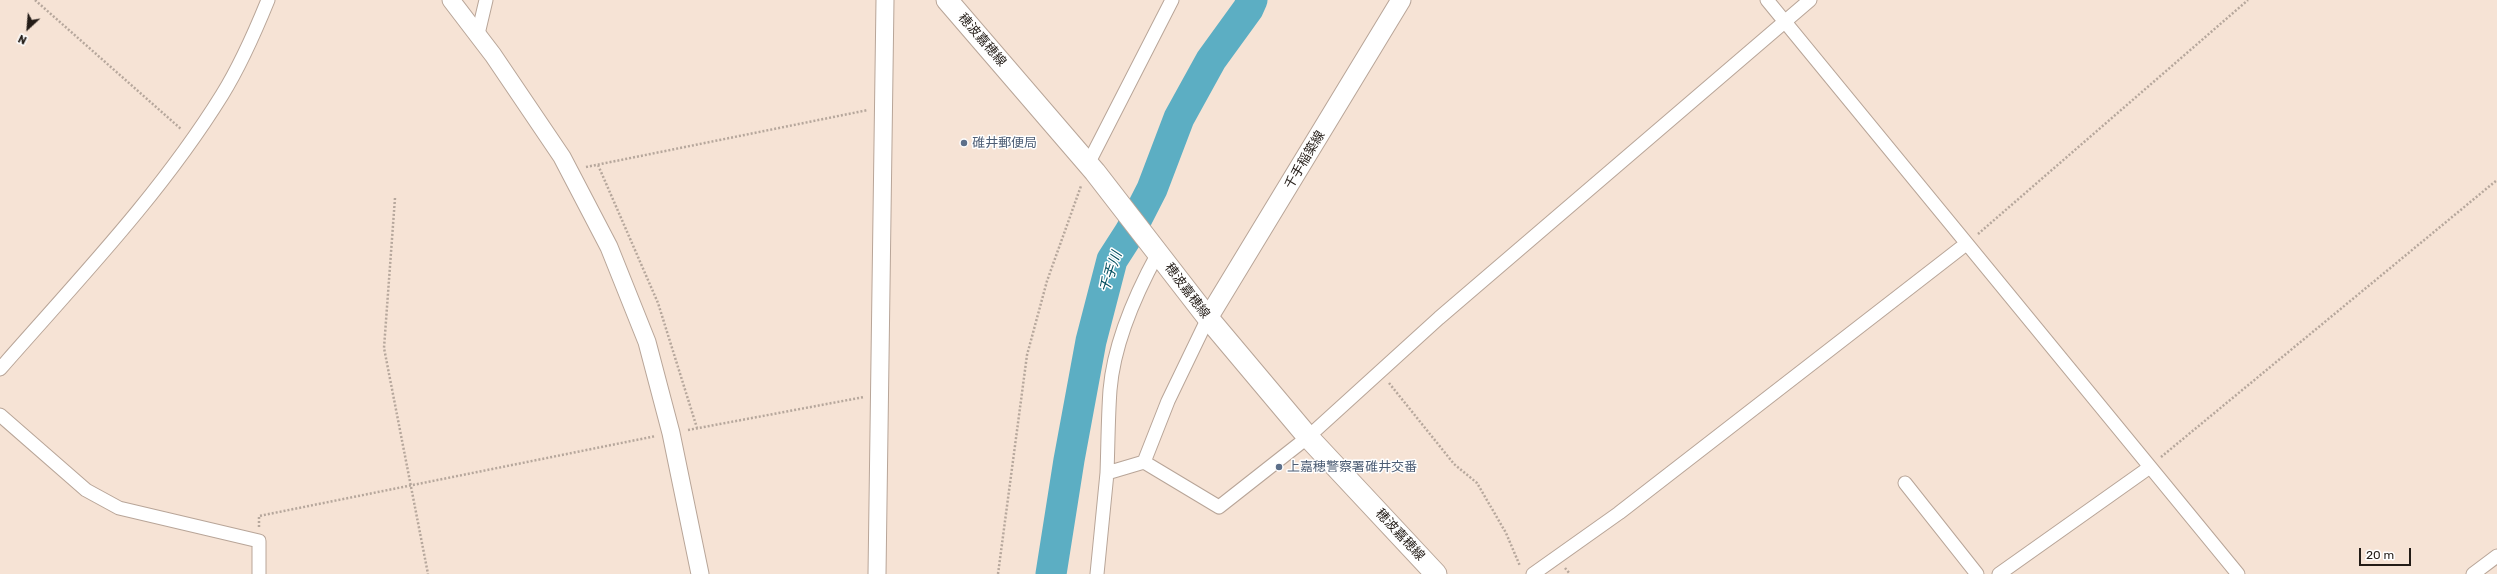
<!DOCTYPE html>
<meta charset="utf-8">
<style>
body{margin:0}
#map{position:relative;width:2497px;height:574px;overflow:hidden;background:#f6e3d5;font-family:Rubik,sans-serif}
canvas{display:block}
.north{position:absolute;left:8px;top:8px;width:40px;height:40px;-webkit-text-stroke:3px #fff;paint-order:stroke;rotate:206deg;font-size:11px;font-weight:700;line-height:16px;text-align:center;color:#231c17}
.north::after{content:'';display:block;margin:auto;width:14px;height:18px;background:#231c17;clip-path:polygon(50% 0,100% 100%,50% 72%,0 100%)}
.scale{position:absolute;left:2359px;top:548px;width:52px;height:18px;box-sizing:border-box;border:2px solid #231c17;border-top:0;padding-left:5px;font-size:12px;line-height:14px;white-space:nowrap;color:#231c17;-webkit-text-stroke:3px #fff;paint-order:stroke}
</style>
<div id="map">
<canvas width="2497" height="574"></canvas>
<div class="north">N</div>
<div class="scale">20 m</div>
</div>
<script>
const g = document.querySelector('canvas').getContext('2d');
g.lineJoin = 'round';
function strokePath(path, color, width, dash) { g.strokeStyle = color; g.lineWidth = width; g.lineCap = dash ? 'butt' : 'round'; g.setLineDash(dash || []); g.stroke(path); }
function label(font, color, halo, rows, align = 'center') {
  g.font = font + ' Rubik,"Noto Sans JP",sans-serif'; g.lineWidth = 3; g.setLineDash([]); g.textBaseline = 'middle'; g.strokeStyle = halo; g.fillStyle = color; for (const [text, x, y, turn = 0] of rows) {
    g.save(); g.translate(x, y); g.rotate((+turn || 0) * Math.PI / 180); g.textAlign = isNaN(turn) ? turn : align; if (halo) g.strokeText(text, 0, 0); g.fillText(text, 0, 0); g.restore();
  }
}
strokePath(new Path2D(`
 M1051,574L1069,460L1091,341L1112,260L1130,232L1152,189L1179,118L1211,60L1248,9L1252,0`), '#5caec3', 31);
const minor = new Path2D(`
 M1767,0L2238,574
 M478,34L486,0
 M1088,164L1172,0
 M0,369C77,281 160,195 222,95C240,66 255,32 268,0
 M0,415L86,490L119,508L259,541V574
 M1144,462L1219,507L1308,437L1439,318L1810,0
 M1107,473C1108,446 1108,418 1110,390C1114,342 1135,295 1158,253
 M1905,483L1977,574
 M1097,574L1107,473L1144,462L1168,401L1208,318
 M1533,574L1619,513L1966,244
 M1999,574L2150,467
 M2473,574L2497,556`);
const tertiary = new Path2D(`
 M451,0L493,55L562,157L609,247L647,342L671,433L700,574
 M877,574L885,0`);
const secondary = new Path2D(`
 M1208,318L1401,0`);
const primary = new Path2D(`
 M947,0L1095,172L1208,318L1308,437L1436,574`);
strokePath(minor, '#b8a598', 15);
strokePath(tertiary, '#b8a598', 19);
strokePath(secondary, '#b8a598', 21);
strokePath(primary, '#b8a598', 23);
strokePath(new Path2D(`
 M35,0L181,129
 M598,165L658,303L697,428
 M586,167L868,110
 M395,198L384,348L428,574
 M1978,234L2248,0
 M1389,383L1454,464L1477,483L1506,533L1520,566
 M688,430L864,397
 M2161,457L2497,180
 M259,527V516L656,436
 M1565,568L1570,574
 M998,574L1027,355L1047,281L1081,186`), '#b6a79c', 2.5, [2, 2]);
strokePath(minor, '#fff', 13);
strokePath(tertiary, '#fff', 17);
strokePath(secondary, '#fff', 19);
strokePath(primary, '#fff', 21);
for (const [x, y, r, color] of [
 [964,143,4,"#5c6f8a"],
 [1279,467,4,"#5c6f8a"]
]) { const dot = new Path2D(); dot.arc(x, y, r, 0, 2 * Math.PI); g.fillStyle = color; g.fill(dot); strokePath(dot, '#fff', 1.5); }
label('13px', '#231c17', '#fff', [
 ["穂波嘉穂線",982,40,49],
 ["千手稲築線",1305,160,-59],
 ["穂波嘉穂線",1187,291,53],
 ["穂波嘉穂線",1400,535,47]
]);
label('13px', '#4e5e75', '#fff', [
 ["碓井郵便局",972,143],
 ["上嘉穂警察署碓井交番",1287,467]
], 'left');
label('italic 14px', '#004c5c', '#fff', [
 ["千手川",1111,272,-71]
]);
</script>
